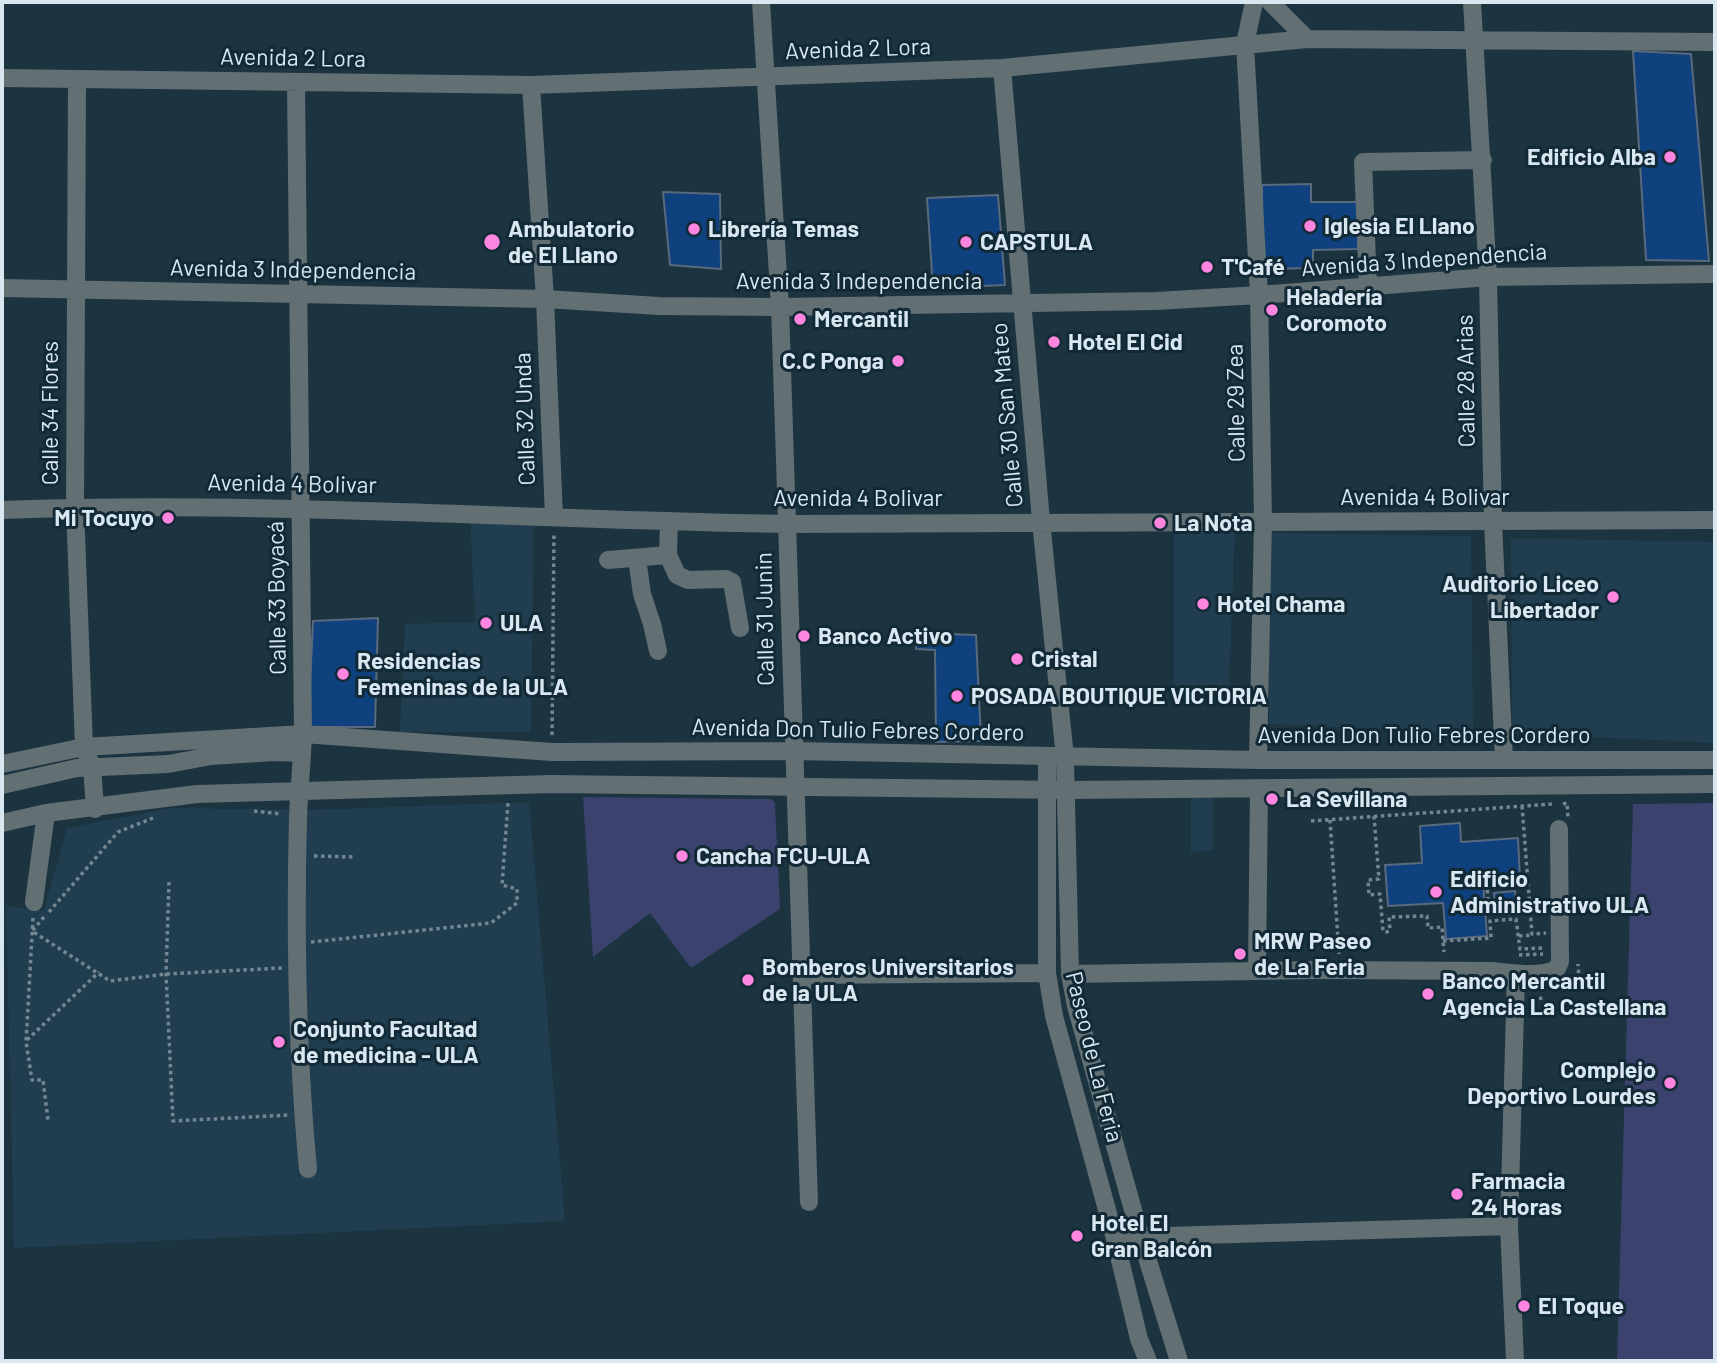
<!DOCTYPE html>
<meta charset="utf-8">
<style>
body{margin:0}
#map{position:relative;width:1717px;height:1363px;overflow:hidden;background:#1c3340;font-family:Barlow,sans-serif}
canvas{display:block}
.frame{position:absolute;inset:0;border:4px solid #d9e7f0;pointer-events:none}
</style>
<div id="map">
<canvas width="1717" height="1363"></canvas>
<div class="frame"></div>
</div>
<script>
const g = document.querySelector('canvas').getContext('2d');
g.lineJoin = 'round';
function fillPath(path, color) { g.fillStyle = color; g.fill(path, 'evenodd'); }
function strokePath(path, color, width, dash) { g.strokeStyle = color; g.lineWidth = width; g.lineCap = dash ? 'butt' : 'round'; g.setLineDash(dash || []); g.stroke(path); }
function label(font, color, halo, rows, align = 'center') {
  g.font = font + ' Barlow,sans-serif'; g.lineWidth = 6; g.setLineDash([]); g.textBaseline = 'middle'; g.strokeStyle = halo; g.fillStyle = color; for (const [text, x, y, turn = 0] of rows) {
    g.save(); g.translate(x, y); g.rotate((+turn || 0) * Math.PI / 180); g.textAlign = isNaN(turn) ? turn : align; if (halo) g.strokeText(text, 0, 0); g.fillText(text, 0, 0); g.restore();
  }
}
fillPath(new Path2D(`
 M470,513H534L531,732H400L405,624L475,622Z
 M1235,522L1229,689L1174,686V523Z
 M1269,533L1471,536L1473,733L1269,724Z
 M1511,538L1713,542L1715,743L1512,733Z
 M1191,792H1213L1214,850L1191,852Z
 M529,802L565,1221L14,1248L6,906L44,910L67,828L172,808L312,810Z`), '#213e50');
fillPath(new Path2D(`
 M583,797L771,799L775,803L780,909L691,968L650,913L593,957Z
 M1715,803V1361H1617L1633,804Z`), '#3b426d');
const building = new Path2D(`
 M1633,51L1691,54L1709,261L1646,260Z
 M1311,184V202H1358V249L1313,250V268L1263,269L1262,185Z
 M663,192L720,194L721,269L670,265Z
 M998,195L1005,285L933,288L927,198Z
 M378,618L375,727H308L313,621Z
 M917,633L976,635L981,741L936,742L935,650L916,649Z
 M1460,823L1461,842L1518,838L1520,879L1483,881L1487,936L1446,939L1443,903L1388,906L1385,865L1422,863L1420,826Z
 M1515,891L1516,912L1495,914L1494,893Z`);
fillPath(building, '#0e417e');
strokePath(building, '#5a697e', 2);
strokePath(new Path2D(`
 M552,735L554,533
 M1563,804L1567,803L1568,817
 M1522,806L1532,934L1546,933
 M254,811L281,814
 M1374,816L1379,879L1368,880L1369,895L1380,894L1383,931L1387,932L1390,930L1389,917L1427,916L1428,928L1442,927L1444,952
 M1330,820L1339,954
 M1311,821L1552,804
 M314,856L355,857
 M1514,879V883L1487,886L1489,914H1515L1517,911L1516,898H1519
 M169,882L166,974L173,1121L289,1115
 M49,912L118,832L153,818
 M44,917L32,931L110,981L166,974L282,968
 M33,918L26,1042L32,1080H43L48,1120
 M1519,936L1533,935
 M1443,941L1491,938L1490,921L1516,919L1520,949L1543,948
 M311,942L491,923L517,903V889L502,885L508,803
 M1519,955L1543,954
 M1570,978H1579L1578,964
 M1532,999L1544,998
 M27,1040L99,972`), '#748692', 3.5, [3.5, 3.5]);
strokePath(new Path2D(`
 M761,2L780,307L809,1202
 M1254,2L1245,44L1259,295L1263,521L1258,760
 M1270,2L1307,39
 M1472,2L1488,277L1493,522L1504,760
 M1002,68L1041,521L1065,758L1070,974L1076,1006L1140,1235L1179,1361
 M2,78L531,85L1002,68L1307,39L1715,42
 M77,79L75,507L84,747L92,767L95,809
 M296,83L303,734C302,762 299,790 298,818C295,935 297,1053 308,1169
 M531,85L545,299L554,517
 M1368,286L1363,162L1483,160
 M2,288L545,299L659,306L780,307L1156,301L1259,295L1488,277L1715,274
 M2,510C264,500 526,520 788,524L1715,520
 M669,522L668,555L677,575L688,580L726,579L732,582L740,628
 M637,558L642,594L652,624L658,651
 M608,560L668,555
 M1047,757V973L1054,1016L1115,1239L1139,1339L1148,1361
 M2,764L84,747L303,734L552,752L793,751L1258,760H1715
 M2,785L77,768L168,764L211,756L274,752L302,753
 M2,823L46,813L197,794L551,784L1067,790L1715,784
 M34,902L46,813
 M1257,970L1259,788
 M1070,974L1317,970L1492,971C1514,973 1534,977 1556,970L1560,962L1559,829
 M802,975L1047,973
 M1132,1237L1509,1226
 M1515,1361L1509,1226L1516,975`), '#626f73', 18);
for (const [x, y, r, color] of [
 [1670,157,7,"#fe85e0"],
 [1310,226,7,"#fe85e0"],
 [694,229,7,"#fe85e0"],
 [492,242,9,"#fe85e0"],
 [966,242,7,"#fe85e0"],
 [1207,267,7,"#fe85e0"],
 [1272,310,7,"#fe85e0"],
 [800,319,7,"#fe85e0"],
 [1054,342,7,"#fe85e0"],
 [898,361,7,"#fe85e0"],
 [168,518,7,"#fe85e0"],
 [1160,523,7,"#fe85e0"],
 [1613,597,7,"#fe85e0"],
 [1203,604,7,"#fe85e0"],
 [486,623,7,"#fe85e0"],
 [804,636,7,"#fe85e0"],
 [1017,659,7,"#fe85e0"],
 [343,674,7,"#fe85e0"],
 [957,696,7,"#fe85e0"],
 [1272,799,7,"#fe85e0"],
 [682,856,7,"#fe85e0"],
 [1436,892,7,"#fe85e0"],
 [1240,954,7,"#fe85e0"],
 [748,980,7,"#fe85e0"],
 [1428,994,7,"#fe85e0"],
 [279,1042,7,"#fe85e0"],
 [1670,1083,7,"#fe85e0"],
 [1457,1194,7,"#fe85e0"],
 [1077,1236,7,"#fe85e0"],
 [1524,1306,7,"#fe85e0"]
]) { const dot = new Path2D(); dot.arc(x, y, r, 0, 2 * Math.PI); g.fillStyle = color; g.fill(dot); strokePath(dot, '#122936', 2.5); }
label('23px', '#d9e7f0', '#122936', [
 ["Avenida 2 Lora",858,49,-2],
 ["Avenida 2 Lora",293,58,1],
 ["Avenida 3 Independencia",1424,260,-4],
 ["Avenida 3 Independencia",293,270,1],
 ["Avenida 3 Independencia",859,281],
 ["Calle 28 Arias",1466,381,-91],
 ["Calle 29 Zea",1236,403,-91],
 ["Calle 34 Flores",50,413,-90],
 ["Calle 30 San Mateo",1007,415,-95],
 ["Calle 32 Unda",525,419,-92],
 ["Avenida 4 Bolivar",292,484,1],
 ["Avenida 4 Bolivar",1425,497],
 ["Avenida 4 Bolivar",858,498],
 ["Calle 33 Boyacá",277,598,-91],
 ["Calle 31 Junin",765,619,-91],
 ["Avenida Don Tulio Febres Cordero",858,730,1],
 ["Avenida Don Tulio Febres Cordero",1424,735],
 ["Paseo de La Feria",1094,1057,76]
]);
label('bold 23px', '#d9e7f0', '#122936', [
 ["Edificio Alba",1656,157,"right"],
 ["Iglesia El Llano",1324,226],
 ["Ambulatorio",508,229],
 ["de El Llano",508,255],
 ["Librería Temas",708,229],
 ["CAPSTULA",980,242],
 ["T'Café",1221,267],
 ["Heladería",1286,297],
 ["Coromoto",1286,323],
 ["Mercantil",814,319],
 ["Hotel El Cid",1068,342],
 ["C.C Ponga",884,361,"right"],
 ["Mi Tocuyo",154,518,"right"],
 ["La Nota",1174,523],
 ["Auditorio Liceo",1599,584,"right"],
 ["Libertador",1599,610,"right"],
 ["Hotel Chama",1217,604],
 ["ULA",500,623],
 ["Banco Activo",818,636],
 ["Cristal",1031,659],
 ["Residencias",357,661],
 ["Femeninas de la ULA",357,687],
 ["POSADA BOUTIQUE VICTORIA",971,696],
 ["La Sevillana",1286,799],
 ["Cancha FCU-ULA",696,856],
 ["Edificio",1450,879],
 ["Administrativo ULA",1450,905],
 ["MRW Paseo",1254,941],
 ["de La Feria",1254,967],
 ["Bomberos Universitarios",762,967],
 ["de la ULA",762,993],
 ["Banco Mercantil",1442,981],
 ["Agencia La Castellana",1442,1007],
 ["Conjunto Facultad",293,1029],
 ["de medicina - ULA",293,1055],
 ["Complejo",1656,1070,"right"],
 ["Deportivo Lourdes",1656,1096,"right"],
 ["Farmacia",1471,1181],
 ["24 Horas",1471,1207],
 ["Hotel El",1091,1223],
 ["Gran Balcón",1091,1249],
 ["El Toque",1538,1306]
], 'left');
</script>
